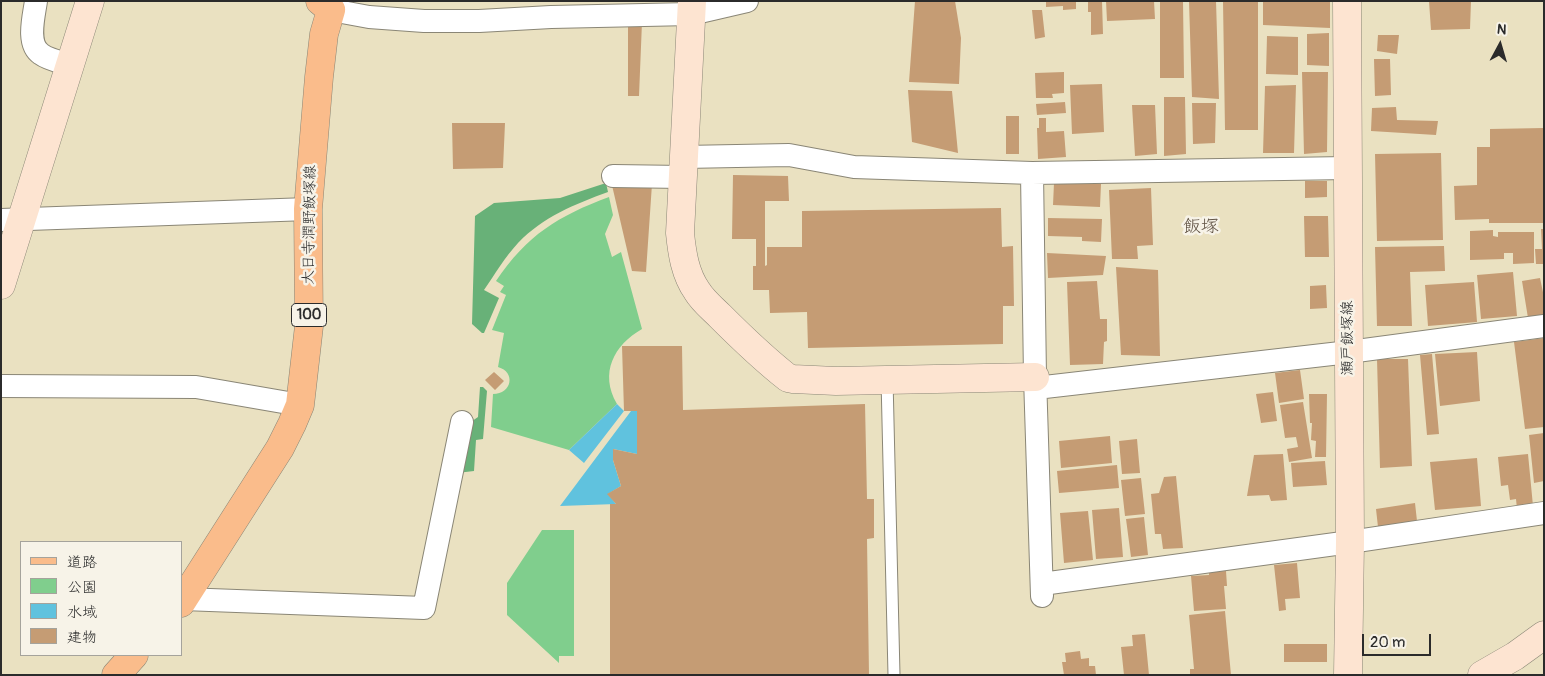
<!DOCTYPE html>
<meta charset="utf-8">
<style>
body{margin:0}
#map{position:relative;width:1545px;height:676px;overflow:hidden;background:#eae1c1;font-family:Pangolin,"Klee One",sans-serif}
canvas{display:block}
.frame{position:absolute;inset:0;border:2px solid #2b2b2b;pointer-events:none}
.legend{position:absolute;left:20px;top:541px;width:162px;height:115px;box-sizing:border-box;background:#f7f3e8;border:1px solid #a5a39c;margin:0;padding:6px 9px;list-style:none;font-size:15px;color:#2b2b2b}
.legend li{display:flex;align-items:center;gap:10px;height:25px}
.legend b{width:25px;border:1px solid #a5a39c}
.north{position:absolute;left:1475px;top:20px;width:50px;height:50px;-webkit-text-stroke:4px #f7f3e8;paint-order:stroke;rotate:6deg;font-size:14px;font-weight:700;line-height:20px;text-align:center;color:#2b2b2b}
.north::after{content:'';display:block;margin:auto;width:18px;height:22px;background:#2b2b2b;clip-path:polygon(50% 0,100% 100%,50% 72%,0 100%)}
.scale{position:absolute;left:1362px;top:634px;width:69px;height:22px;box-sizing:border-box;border:2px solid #2b2b2b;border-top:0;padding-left:6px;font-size:15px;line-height:18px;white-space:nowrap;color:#2b2b2b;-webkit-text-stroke:4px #f7f3e8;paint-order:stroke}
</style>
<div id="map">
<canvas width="1545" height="676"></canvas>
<div class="frame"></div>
<ul class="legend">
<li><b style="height:6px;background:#fabc8b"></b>道路</li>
<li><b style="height:14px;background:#80ce8d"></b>公園</li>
<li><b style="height:14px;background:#60c2de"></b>水域</li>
<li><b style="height:14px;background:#c59c74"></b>建物</li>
</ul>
<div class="north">N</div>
<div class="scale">20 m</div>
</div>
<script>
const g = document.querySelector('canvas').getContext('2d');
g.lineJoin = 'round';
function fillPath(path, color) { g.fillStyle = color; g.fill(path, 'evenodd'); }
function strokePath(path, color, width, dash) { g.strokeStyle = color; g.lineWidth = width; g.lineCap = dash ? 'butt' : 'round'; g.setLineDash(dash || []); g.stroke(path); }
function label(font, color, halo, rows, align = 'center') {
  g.font = font + ' Pangolin,"Klee One",sans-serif'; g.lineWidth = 5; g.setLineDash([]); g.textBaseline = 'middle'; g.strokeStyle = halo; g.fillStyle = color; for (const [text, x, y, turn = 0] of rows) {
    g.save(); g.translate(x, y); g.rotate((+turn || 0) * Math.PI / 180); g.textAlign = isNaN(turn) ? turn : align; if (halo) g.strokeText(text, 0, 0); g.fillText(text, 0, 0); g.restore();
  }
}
fillPath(new Path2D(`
 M609,197L613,215L605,234L612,257L621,252L642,329C614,345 599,373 617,404L569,450L491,427L493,394C512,394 516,372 498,367L504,333L492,330L506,295L500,292L504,286L496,281C527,235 558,216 609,197Z
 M542,530H574V656H559V663L507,615V583Z`), '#80ce8d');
fillPath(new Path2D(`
 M606,183L608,192C575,204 543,217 518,243C505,257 495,274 484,290L499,298L484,333H482L472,324L475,216L494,203L560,198Z
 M480,387H483L487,391L483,439L476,440L474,471L457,473L465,426L478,417Z`), '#68b178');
fillPath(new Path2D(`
 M617,404L624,411L584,463L569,450Z
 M631,411H637V454L613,449V460L621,486L608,494L616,504L560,506Z`), '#60c2de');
fillPath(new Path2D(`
 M915,1H955L961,38L959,84L909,82Z
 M1046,1H1076V9L1063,10V6L1046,7Z
 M1088,1H1102L1103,34L1091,35V12H1088Z
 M1106,1H1154L1155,19L1107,21Z
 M1160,1H1183L1184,78H1160Z
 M1189,1H1216L1219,99L1192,97Z
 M1223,1H1258V130H1225Z
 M1263,1H1330V28L1263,25Z
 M1429,1H1471L1470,29L1431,30Z
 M1032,10H1042L1045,37L1035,39Z
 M628,22H642L639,96H628Z
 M1329,33V66L1307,65V34Z
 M1378,35H1399L1397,54L1377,51Z
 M1267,36L1298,37V75L1266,74Z
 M1374,59H1390L1391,95L1375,96Z
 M1064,72V93L1052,94L1053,98H1036L1035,73Z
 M1302,72H1328L1327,152L1304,154Z
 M1102,84L1104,132L1072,134L1070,85Z
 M1296,85L1294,153H1263L1265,86Z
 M908,90L952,91L958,153L912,142Z
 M1164,97H1185L1186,154L1164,156Z
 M1065,102L1066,113L1037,115L1036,104Z
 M1192,103H1216L1215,143L1193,144Z
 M1132,105H1155L1157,154L1135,156Z
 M1396,107L1397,120L1438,121L1436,135L1371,131L1372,108Z
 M1006,116H1019V154H1006Z
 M1039,118H1046V132L1064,131L1066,157L1038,159L1037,128H1039Z
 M452,123H505L503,168L453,169Z
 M1544,128V223H1489V219L1455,220L1454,186L1477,185V147H1490V129Z
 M1441,153L1443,240L1377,241L1375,154Z
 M733,175L788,176L789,201H765V266L767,265V247H802V211L1001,208L1002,247L1013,246L1014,306H1003V344L808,348L807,312L770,313L769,290H753V266H756V239H732Z
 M611,181L652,184L646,272L632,271Z
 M1305,181H1327V197L1305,198Z
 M1054,183L1101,184L1100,207L1053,205Z
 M1151,188L1153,245L1137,246L1138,259H1112L1109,190Z
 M1304,216H1328L1329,257H1305Z
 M1048,218L1102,219L1101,242L1082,241V237L1048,236Z
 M1541,229H1544V264H1536L1535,249H1542Z
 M1493,230V236L1498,237V232H1534V263L1513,264V253H1504V259L1470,260V231Z
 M1444,246L1445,271L1410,272L1412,326H1377L1375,247Z
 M1047,253L1106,256L1103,275L1048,278Z
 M1116,267L1158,270L1160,356L1121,355Z
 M1513,272L1517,316L1481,319L1477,275Z
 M1540,278L1544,297V315L1528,318L1522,281Z
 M1097,281L1100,319H1107V341L1104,342L1103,364L1070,365L1067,282Z
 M1474,282L1477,322L1428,326L1425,285Z
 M1326,285L1327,308L1310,309V286Z
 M1544,338V427L1525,429L1514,342Z
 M622,346H682L683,410L865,404L867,499H874V538L867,539L869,675H610V504H616L607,494L621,486L613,460V449L637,454V411H624Z
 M1477,352L1480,401L1440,406L1435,354Z
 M1432,354L1439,434L1427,435L1420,355Z
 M1377,359H1408L1412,466L1380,468Z
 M1300,370L1304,399L1279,403L1275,373Z
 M494,372L504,381L495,390L485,380Z
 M1273,392L1277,421L1261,423L1256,394Z
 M1309,394H1327L1326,457H1315L1316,441L1311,440L1312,423H1310Z
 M1303,402L1312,458L1289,462L1287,449L1298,447L1296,437L1285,438L1280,405Z
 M1544,433V481L1534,483L1529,435Z
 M1110,436L1112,463L1061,468L1059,441Z
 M1137,439L1140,473L1122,474L1119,441Z
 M1283,454L1287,500L1271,501L1269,495L1247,496L1254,455Z
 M1528,454L1533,506L1517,509L1516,499L1510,500L1508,485L1501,486L1498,457Z
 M1477,458L1481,506L1435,510L1430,462Z
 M1325,461L1327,485L1293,487L1291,463Z
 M1117,465L1119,488L1059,493L1057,471Z
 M1176,476L1183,548L1163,549L1161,534H1155L1151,494L1159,493L1164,477Z
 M1141,478L1145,514L1125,516L1121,480Z
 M1415,503L1417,521L1378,527L1376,509Z
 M1119,508L1123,557L1096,559L1092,510Z
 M1088,511L1093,560L1064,563L1060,513Z
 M1144,517L1148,555L1131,557L1126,519Z
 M1297,563L1300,598L1285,599L1286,610L1279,611L1274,565Z
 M1226,571L1227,586H1224L1226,609L1194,611L1191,576L1209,575V572Z
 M1225,611L1231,675H1190V669H1194L1189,615Z
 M1145,634L1149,675H1124L1121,647L1133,646L1132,635Z
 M1284,644H1327V662H1284Z
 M1080,651L1081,659L1089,658V666H1095L1096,675H1064L1062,662H1066L1065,653Z`), '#c59c74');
const lane = new Path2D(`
 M887,379L894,675`);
const street = new Path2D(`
 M36,1C34,16 26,44 41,54C49,60 61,62 71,65
 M331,10L369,17L424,21H479L551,17L691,14L747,1
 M684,157L789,155L854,167L1032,173L1347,168
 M1032,173L1035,377L1042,596
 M613,176L683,177
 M1,220L308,209
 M1,386L196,387L300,405
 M1036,388L1349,352L1544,326
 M1042,584L1350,542L1544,513
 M183,599L424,608L462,422`);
const secondary = new Path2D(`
 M692,1L680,233C682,253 685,274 697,291C703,301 712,308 720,316C742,338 764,359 788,378L793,379L836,381L1035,377
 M1347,1L1350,542L1348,675
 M1,285L90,1
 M1482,675L1515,656L1544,635`);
const primary = new Path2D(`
 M181,603L280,448L292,424L300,405L309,326L308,209L319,77L324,34L331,10L320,1
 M116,675L134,655`);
strokePath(lane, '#8a8676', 13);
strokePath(street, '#8a8676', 24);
strokePath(secondary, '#8a8676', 29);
strokePath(primary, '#8a8676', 29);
strokePath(lane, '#fff', 11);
strokePath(street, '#fff', 22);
strokePath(secondary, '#fde4d1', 28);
strokePath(primary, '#fabc8b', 28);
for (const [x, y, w] of [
 [309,315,35]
]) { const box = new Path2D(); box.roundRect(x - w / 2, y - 11.5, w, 23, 4); g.fillStyle = '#f7f3e8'; g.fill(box); strokePath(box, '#2b2b2b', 1); }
label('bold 14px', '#2b2b2b', null, [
 ["100",309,315]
]);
label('15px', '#2b2b2b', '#f7f3e8', [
 ["大日寺潤野飯塚線",310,225,-89],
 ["瀬戸飯塚線",1348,338,-90]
]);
label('18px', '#615345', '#f7f3e8', [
 ["飯塚",1201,227]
]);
</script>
